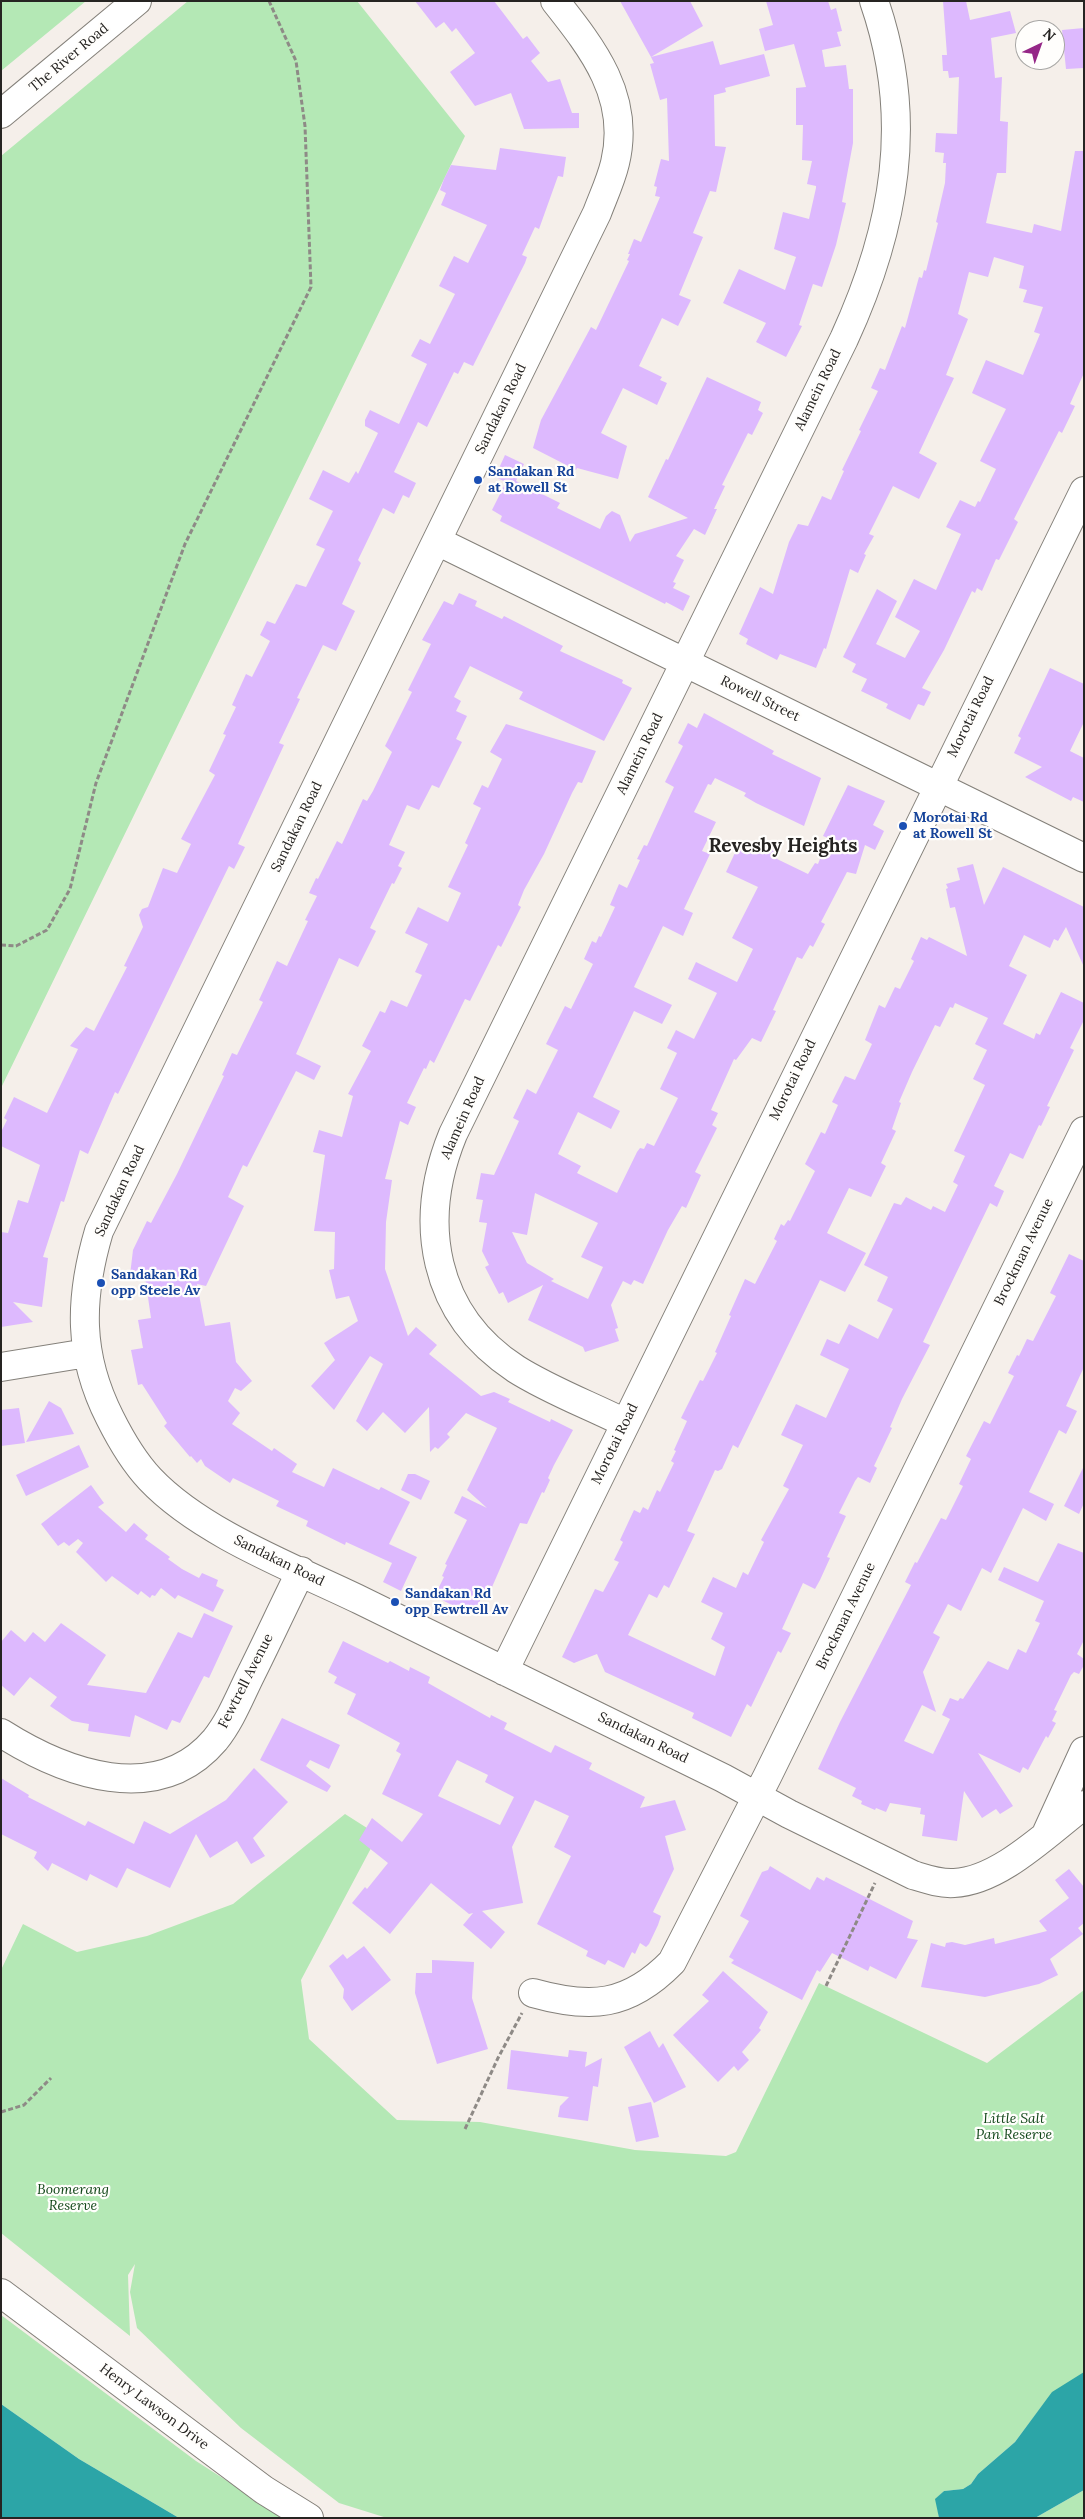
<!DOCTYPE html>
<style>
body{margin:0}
#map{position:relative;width:1085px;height:2519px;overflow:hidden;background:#f5efea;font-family:Lora,serif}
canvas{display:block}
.frame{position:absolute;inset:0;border:2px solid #262422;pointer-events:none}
.north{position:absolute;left:1015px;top:20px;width:50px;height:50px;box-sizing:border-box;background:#fffefc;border:1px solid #a8a7a5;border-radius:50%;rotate:42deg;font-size:14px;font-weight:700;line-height:20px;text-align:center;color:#262422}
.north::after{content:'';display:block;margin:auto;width:18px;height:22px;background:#952787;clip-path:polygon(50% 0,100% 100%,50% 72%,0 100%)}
</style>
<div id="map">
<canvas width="1085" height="2519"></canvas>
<div class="frame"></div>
<div class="north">N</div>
</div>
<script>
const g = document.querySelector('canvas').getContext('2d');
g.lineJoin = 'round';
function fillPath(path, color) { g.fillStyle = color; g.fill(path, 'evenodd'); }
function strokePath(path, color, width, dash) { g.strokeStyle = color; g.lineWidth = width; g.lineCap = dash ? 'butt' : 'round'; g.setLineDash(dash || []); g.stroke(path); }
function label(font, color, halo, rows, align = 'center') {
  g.font = font + ' Lora,serif'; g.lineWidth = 4.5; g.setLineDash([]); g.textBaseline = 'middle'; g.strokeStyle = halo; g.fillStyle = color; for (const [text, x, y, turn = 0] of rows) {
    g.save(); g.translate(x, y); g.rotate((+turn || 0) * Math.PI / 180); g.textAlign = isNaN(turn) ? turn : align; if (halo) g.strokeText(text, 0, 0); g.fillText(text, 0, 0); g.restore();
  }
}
fillPath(new Path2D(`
 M1,1H86L1,71Z
 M188,1H357L465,136L1,1088V156Z
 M345,1814L378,1835L301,1980L309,2039L397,2120L480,2122L635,2150L726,2156L736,2152L819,1983L987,2063L1084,1990V2375L1042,2406L1015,2442L978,2474L971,2484L963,2489L944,2491L936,2499L939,2518H387L339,2503L241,2428L137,2328L130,2292L135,2264L128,2275L130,2336L1,2233V1970L23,1924L77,1952L147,1936L233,1904Z
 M1,2315L196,2461L285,2518H179L79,2459L1,2404Z
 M1084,2490V2518H1035Z`), '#b4e8b5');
fillPath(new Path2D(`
 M1084,2372V2490L1035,2518H939L935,2499L944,2491L963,2489L971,2484L978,2474L1015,2442L1052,2392Z
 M1,2404L79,2459L179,2518H1Z`), '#2ca5a7');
fillPath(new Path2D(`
 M415,1H494L523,39L527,36L540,53L531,61L548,82L560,79L572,113H579V128L524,129L511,93L475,106L450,72L475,53L456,28L452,32L444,22L436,28Z
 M620,1H690L703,26L651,57Z
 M766,1H828L831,10L836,8L842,31L837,32L841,46L822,50L825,67L846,65L849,89H853V143L842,202L846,203L836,245L822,287L813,284L799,325L802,326L786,357L756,342L766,323L723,303L739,269L785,290L796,257L774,249L783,212L809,219L816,188V186L807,184L812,161L802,160L803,125H796V88L806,87L794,44L765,51L759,29L773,25Z
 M943,1H966L970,20L1010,11L1016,33L991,38L995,78L1002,77L1000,121L1008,122L1006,173H997L986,223L1032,233L1034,224L1061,231L1075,151H1084V373L1070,404L1075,406L1062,433L1059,431L1014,519L1018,522L999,560L996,559L982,591L977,588L975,593L972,591L944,650L922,688L931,692L924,706L918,704L910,720L886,708L888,704L861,691L867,679L852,672L856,664L843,657L877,589L897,601L876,644L905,658L920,631L895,617L914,579L936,590L961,534L946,527L960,500L975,507L978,501L980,502L996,469L980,461L1006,409L972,393L986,360L1023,375L1040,334L1034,332L1043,307L1023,302L1027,290L1019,288L1024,266L994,257L988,277L969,272L958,314L968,319L946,375L954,378L919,453L937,463L919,499L893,486L869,534L874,536L864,554L866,555L858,573L850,569L826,649L824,648L816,668L780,654L777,660L746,644L748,639L739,634L760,587L773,594L789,542L798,524L808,526L822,496L831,500L844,471L842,470L861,431L859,430L878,391L871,388L880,368L885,370L902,326L905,328L919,277L922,278L924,270L926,271L938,223L936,222L945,183L946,163H943L944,153L935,152L936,133L957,134L959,77L949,78L948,71H943L942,55H947Z
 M1084,28V68L1066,69L1062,30Z
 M713,41L720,65L764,54L770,76L725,88L726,92L714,95L715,146L726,147L716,192L710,191L693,233L703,237L679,295L691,300L678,326L662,318L639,366L662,377L660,380L667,383L657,405L623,388L601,433L627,446L618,479L577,468L576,470L533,448L541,420L591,327L596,330L629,261L627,260L630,254H628L634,239L641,242L660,197L655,196L657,187L654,186L661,159L669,161L667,98L660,100L650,64L654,63L651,57Z
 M500,148L566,157L563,177L558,176L539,229L535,227L522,255L527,257L525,263L473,366L464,362L458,374L454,372L427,427L418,422L394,472L416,483L409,498L403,495L394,514L383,508L358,560L361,563L342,604L355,611L336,651L323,645L297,698L300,699L279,743L284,745L238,844L245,847L234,869L229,866L118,1094L115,1092L88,1154L80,1150L64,1202L61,1201L43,1257L48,1258L42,1307L13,1302L33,1322L1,1327V1232L8,1233L18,1200L28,1203L40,1165L1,1146V1132L7,1120L4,1118L14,1097L47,1113L78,1049L70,1046L86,1027L94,1031L127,967L124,966L143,927L139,915L142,909L148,907L163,868L177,873L191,844L181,839L215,775L209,771L226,735L223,734L236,707L232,705L246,674L252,677L270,641L260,635L267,621L275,624L296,584L306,587L325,549L316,545L333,511L309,499L323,470L349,483L356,471L358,474L378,433L365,426V420L370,410L399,424L427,364L411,356L420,339L430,344L455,294L439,286L454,256L468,263L487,225L441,205L446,193L440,190L444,179L451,165L496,170Z
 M707,377L761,402L758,410L763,413L752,435L748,433L722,485L725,486L714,509H717L705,535L694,529L676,556L684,560L673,582L676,583L673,588L690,596L683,611L666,602L665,604L500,521L502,516L492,510L506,482L495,477L505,455L524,464L516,481L560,503L557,508L600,529L606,516L612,511L620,515L630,542L635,534L688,518L648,497L666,459L668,460Z
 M459,593L477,601L475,606L502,619L504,616L563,646L560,651L623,680L622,683L632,688L604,741L519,699L523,692L470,666L454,697L461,701L456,711L467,716L456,739L462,742L439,788L432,785L419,810L407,805L389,845L405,852L398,866L402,868L394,884L392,883L370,928L376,931L358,967L339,958L296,1054L321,1066L314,1080L296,1071L247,1167L243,1165L228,1197L244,1206L206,1286L197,1284L205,1326L230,1322L236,1362L252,1381L241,1391L235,1388L228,1401L240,1413L232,1424L272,1451L274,1448L297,1464L292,1472L324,1487L333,1468L379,1490L381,1487L410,1502L389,1544L417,1557L401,1591L383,1582L392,1563L346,1542L345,1545L306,1526L308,1521L276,1506L279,1501L233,1478L230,1483L205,1466L201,1459L197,1463L191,1456L190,1457L164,1426L167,1423L142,1384L138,1385L131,1350L143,1348L138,1320L151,1318L145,1277L130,1275L133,1250L147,1221L151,1223L177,1174L224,1076L222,1075L232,1053L237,1055L263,1002L259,1000L277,961L287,966L308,921L305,920L317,896L309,893L316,878L318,879L337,841L342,844L363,799L367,801L373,791L392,752L385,746L412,692L408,690L431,644L422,640L444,601L453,605Z
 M1050,668L1084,684V722L1070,751L1084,758V802L1073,797L1071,801L1025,777L1042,767L1014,753L1021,738L1018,736Z
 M704,713L774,751L772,754L821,778L804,826L756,803L744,796L746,793L715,778L711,785L708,784L694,812L716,822L702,851L710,854L684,909L693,913L683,936L663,926L634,987L672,1005L662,1024L634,1011L593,1097L620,1111L611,1129L578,1112L558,1154L581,1166L577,1173L617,1193L637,1152L640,1148L644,1149L647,1143L654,1146L678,1098L660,1089L677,1053L667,1048L676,1030L694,1039L717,993L688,979L696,962L737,982L753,949L732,938L758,887L726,872L741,840L779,852L777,859L808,874L815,863L818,864L828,838L823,836L848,785L885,801L873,825L884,831L875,850L865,845L856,874L847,872L821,922L825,924L813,947L810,945L802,959L797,957L773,1010L776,1011L761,1042L752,1038L736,1060L734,1059L711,1110L718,1113L712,1125L717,1128L695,1172L701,1175L686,1208L682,1206L668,1230L643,1284L634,1280L631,1285L623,1281L611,1305L618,1328L615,1329L619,1341L585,1352L583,1347L528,1320L543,1285L508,1303L503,1292L499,1294L485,1267L489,1265L482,1251L487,1223L479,1222L483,1200L476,1199L481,1173L494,1175L519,1121L513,1118L527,1089L536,1094L558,1050L546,1044L565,1006L571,1009L593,964L584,959L592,941L596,943L599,936L601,937L615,907L610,905L619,884L627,888L640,860L637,859L644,845L647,846L674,787L665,782L683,746L678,743L688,723L697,728ZM535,1193L598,1223L581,1257L603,1267L588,1299L551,1281L554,1279L527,1263L512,1232L527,1235Z
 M506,724L596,751L582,783L578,782L572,793L544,854L524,890L518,905L521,907L501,947L498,945L470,1001L465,999L434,1063L430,1060L426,1069L424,1068L407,1103L416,1107L408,1125L400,1121L385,1179L392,1180L386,1222L385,1269L408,1336L416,1327L437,1345L429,1354L481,1396L494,1392L510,1399L508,1402L550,1422L551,1419L573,1430L554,1465L548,1478L550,1480L544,1493L542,1492L527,1524L520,1523L492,1587L487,1585L475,1612L466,1607L464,1611L436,1597V1593L444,1577L442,1576L447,1565L445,1564L467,1520L454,1513L462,1496L487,1508L467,1490L497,1428L466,1413L447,1434L450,1437L438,1449L435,1447L430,1452L429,1407L405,1433L383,1412L367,1431L356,1421L383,1364L370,1356L334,1410L311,1386L335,1360L324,1343L358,1321L349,1296L336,1299L329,1270L334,1269L335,1232L314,1231L325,1155L313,1152L319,1130L342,1137L353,1096L348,1094L371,1051L362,1046L380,1011L385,1013L391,1000L407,1007L422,975L415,972L428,944L405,933L418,907L448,922L461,893L448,887L468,845L465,843L481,808L473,804L482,785L488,788L502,759L490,752Z
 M973,864L984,905L1003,867L1084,907V967L1066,927L1058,941L1054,939L1050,948L1024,935L1009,966L1027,975L1003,1024L1034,1039L1036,1033L1040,1035L1061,992L1084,1003V1020L1070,1048L1074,1050L1047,1106L1050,1107L1041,1126L1039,1125L1023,1159L1010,1153L994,1186L1004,1191L997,1207L990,1203L923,1342L930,1345L902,1399L890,1427L892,1428L874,1466L877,1468L870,1483L858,1477L855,1481L839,1513L846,1516L827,1557L830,1558L820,1580L815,1589L803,1583L782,1629L791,1633L781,1653L778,1651L751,1707L747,1704L731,1737L692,1718L694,1713L605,1672L597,1654L574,1663L562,1657L595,1589L603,1592L619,1562L614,1560L623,1542L620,1540L634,1510L640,1513L643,1507L648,1510L657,1490L660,1492L674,1463L671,1461L676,1451L674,1450L687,1421L681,1418L700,1380L703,1381L717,1353L715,1352L731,1316L729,1315L745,1279L755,1284L777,1241L774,1239L781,1224L784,1226L788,1220L790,1221L815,1171L805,1164L821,1132L825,1134L838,1105L832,1102L845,1076L855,1080L872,1044L865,1040L879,1005L885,1008L895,987L900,989L914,961L911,959L921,937L927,940L929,937L967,956L955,907L950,908L946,889L948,888L946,884L960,880L957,868ZM955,1003L988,1018L975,1044L987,1050L973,1079L985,1085L954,1151L965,1156L953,1182L958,1185L945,1212L933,1206L931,1210L906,1197L901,1205L894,1203L864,1265L888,1277L877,1301L893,1309L878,1339L849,1324L839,1344L827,1339L820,1355L849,1369L826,1418L796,1404L781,1435L803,1445L783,1486L789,1489L761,1540L764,1542L748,1575L743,1572L736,1588L713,1577L701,1602L723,1613L711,1639L725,1647L715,1676L628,1635L649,1594L657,1598L664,1585L669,1588L695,1534L687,1531L715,1470L718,1471L722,1469L733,1445L738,1448L820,1280L845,1292L866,1253L827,1233L849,1188L871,1197L886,1166L881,1163L896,1131L892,1129L901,1103L899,1102L912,1072L935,1025L940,1027L950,1007L953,1008Z
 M1069,1254L1084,1261V1367L1066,1406L1077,1411L1066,1434L1059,1430L1029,1492L1054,1504L1046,1521L1023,1508L991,1573L982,1568L961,1611L948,1604L933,1633L940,1637L923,1672L936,1712L922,1705L904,1741L933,1754L950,1719L942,1715L950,1698L958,1701L960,1698L963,1699L988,1661L1008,1670L1018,1649L1026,1653L1040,1623L1035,1621L1044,1601L998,1580L1004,1567L1038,1582L1058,1543L1084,1553V1640L1077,1654L1084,1659V1665L1079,1674L1074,1672L1071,1675L1054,1710L1057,1711L1052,1721L1056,1723L1048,1738L1046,1736L1028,1770L1023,1767L1020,1773L978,1753L1013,1806L1000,1814L996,1809L982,1818L964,1791L957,1841L922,1836L925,1815L920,1814L921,1808L890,1803L886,1812L876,1808L875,1810L861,1804L862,1801L852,1796L856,1788L818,1769L840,1722L911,1585L905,1582L915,1562L917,1563L941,1518L946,1520L963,1486L959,1484L971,1459L966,1456L984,1421L990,1424L1014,1376L1008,1373L1017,1355L1019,1356L1027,1339L1033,1341L1056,1296L1050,1293Z
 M49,1401L61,1408L74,1434L26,1442Z
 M19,1408L25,1443L1,1446V1410Z
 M79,1445L89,1467L26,1496L16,1475Z
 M1084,1466V1503L1079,1514L1064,1506Z
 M408,1474H415L430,1481L421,1500L401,1490Z
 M91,1485L104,1503L98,1507L126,1532L134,1523L148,1535L145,1539L170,1557L168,1559L182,1569L199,1578L202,1573L218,1580L216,1586L224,1590L213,1612L178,1595L175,1599L161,1588L155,1596L152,1595L150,1598L141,1591L138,1595L112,1576L106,1582L76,1552L83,1543L78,1539L69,1546L64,1542L58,1546L41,1524Z
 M204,1613L233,1626L209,1678L204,1676L180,1723L172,1720L167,1730L135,1715L130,1737L88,1731L89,1724L72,1721L50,1706L57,1697L30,1677L14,1696L1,1685V1642L11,1630L25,1642L33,1632L45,1642L61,1623L106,1655L87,1685L146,1693L178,1632L192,1638Z
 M343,1641L388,1663L390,1661L409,1671L410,1667L430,1677L428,1683L490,1718L491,1715L507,1723L504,1729L551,1753L555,1745L592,1763L589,1769L645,1797L640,1808L675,1800L686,1830L665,1836L674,1869L653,1912L661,1916L658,1925L649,1944L646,1947L640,1943L635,1954L632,1952L624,1968L608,1960L605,1965L586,1956L588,1951L537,1924L571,1856L554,1847L569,1816L535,1800L512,1847L523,1903L482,1911L505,1932L491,1949L463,1925L473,1913L469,1914L431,1883L390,1934L352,1903L365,1887L367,1889L388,1863L359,1840L372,1818L402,1842L423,1814L382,1794L401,1754L396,1751L400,1743L347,1714L356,1694L334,1683L337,1677L328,1672ZM457,1760L488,1775L485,1782L514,1797L500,1825L438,1796Z
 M282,1718L340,1745L329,1769L310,1760L306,1766L331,1786L327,1792L260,1760Z
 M254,1768L288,1802L253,1838L265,1856L251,1864L237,1841L210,1858L196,1834L170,1888L127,1868L117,1888L90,1874L87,1881L52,1863L48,1871L34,1858L37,1852L1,1834V1778L29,1795L28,1797L85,1826L88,1821L134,1844L144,1821L170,1834L226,1800Z
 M770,1866L810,1890L817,1877L824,1881L826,1877L913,1921L907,1938L918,1940L896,1979L870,1966L868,1971L832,1953L820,1972L817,1970L802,2000L731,1963L734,1960L729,1957L749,1921L740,1916L762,1872L768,1870Z
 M1069,1869L1084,1887V1923L1078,1928L1083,1934L1050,1959L1058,1975L1039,1984L985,1997L921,1987L931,1943L945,1947L946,1943L952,1942L965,1945L994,1938L995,1944L1047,1931L1039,1921L1069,1898L1055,1880Z
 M364,1946L391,1980L352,2011L343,1998L344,1989L329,1966L343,1954L347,1959Z
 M432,1960L474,1962L472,1998L488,2049L437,2064L415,1993L416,1973H432Z
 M723,1971L768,2012L759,2028L761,2030L742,2052L749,2060L738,2071L734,2066L718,2082L673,2035L709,2001L702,1995Z
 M650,2031L659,2048L663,2043L686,2087L654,2103L624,2047Z
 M511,2050L568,2057L569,2050L587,2052L585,2067L602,2058L598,2087L593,2086L588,2121L558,2117L560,2106L569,2097L507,2089Z
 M651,2102L659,2137L636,2142L628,2107Z`), '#ddb9fe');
const minor = new Path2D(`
 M555,1C593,49 631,97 615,163C611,180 603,197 597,213L99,1231C79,1299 78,1355 110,1418C121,1440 134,1462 150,1479C201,1533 294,1568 360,1600C481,1659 602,1719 723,1778L789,1814L913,1875C926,1879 940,1884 954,1883C1000,1881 1048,1832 1084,1805
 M437,541L1084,858
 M1,1367L87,1353
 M625,1423C589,1405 549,1390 516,1369C432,1314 417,1222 453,1134L844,339C895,228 915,119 874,1
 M504,1671L1084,491
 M1,1733C64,1773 157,1808 215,1740C231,1720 240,1696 251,1674C268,1640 284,1605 301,1571
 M1047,1832L1084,1751
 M533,1993C590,2009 628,2007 672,1962L767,1777L1084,1131`);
const major = new Path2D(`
 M1,114L137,1
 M1,2293L264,2490L309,2518`);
strokePath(minor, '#84807a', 30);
strokePath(major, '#84807a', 30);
strokePath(new Path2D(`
 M1,945L16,946L47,930L70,889L96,783L185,544L311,287L305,126L296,61L269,1
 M826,1986L875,1883
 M1,2112L24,2105L51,2078
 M465,2129L498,2058L522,2013`), '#8e8a86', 3, [5, 2.5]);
strokePath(minor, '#fff', 28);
strokePath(major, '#fff', 28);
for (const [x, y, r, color] of [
 [478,480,5,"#1a4fb4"],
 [903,826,5,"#1a4fb4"],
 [101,1283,5,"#1a4fb4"],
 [395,1602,5,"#1a4fb4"]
]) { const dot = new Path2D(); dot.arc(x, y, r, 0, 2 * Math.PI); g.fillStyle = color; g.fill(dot); strokePath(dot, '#fffefc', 2); }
label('14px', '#262422', '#fffefc', [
 ["The River Road",69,58,-40],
 ["Alamein Road",818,390,-64],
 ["Sandakan Road",501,409,-64],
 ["Rowell Street",760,699,26],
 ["Morotai Road",971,717,-64],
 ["Alamein Road",640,754,-64],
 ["Sandakan Road",297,827,-64],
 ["Morotai Road",793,1080,-64],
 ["Alamein Road",463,1118,-66],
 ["Sandakan Road",120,1191,-65],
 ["Brockman Avenue",1024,1252,-64],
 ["Morotai Road",615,1444,-64],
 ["Sandakan Road",279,1561,26],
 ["Brockman Avenue",846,1616,-64],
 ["Fewtrell Avenue",246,1681,-63],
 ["Sandakan Road",643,1738,26],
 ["Henry Lawson Drive",154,2407,37]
]);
label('bold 14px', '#164399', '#fffefc', [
 ["Sandakan Rd",488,472],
 ["at Rowell St",488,488],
 ["Morotai Rd",913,818],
 ["at Rowell St",913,834],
 ["Sandakan Rd",111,1275],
 ["opp Steele Av",111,1291],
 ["Sandakan Rd",405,1594],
 ["opp Fewtrell Av",405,1610]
], 'left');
label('italic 14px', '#124719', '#fffefc', [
 ["Little Salt",1014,2119],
 ["Pan Reserve",1014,2135],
 ["Boomerang",73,2190],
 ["Reserve",73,2206]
]);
label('bold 19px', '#262422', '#fffefc', [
 ["Revesby Heights",783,847]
]);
</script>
